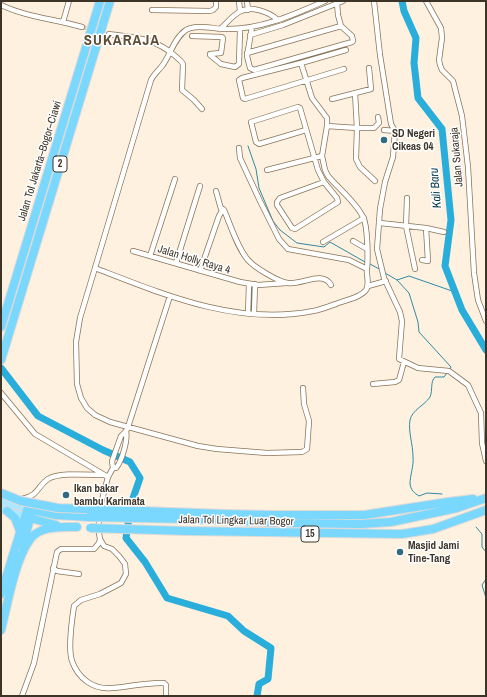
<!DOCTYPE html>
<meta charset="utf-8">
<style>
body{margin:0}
#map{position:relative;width:487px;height:697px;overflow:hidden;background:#fff1df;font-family:"Archivo Narrow",sans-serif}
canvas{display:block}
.frame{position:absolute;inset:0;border:2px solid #3d3428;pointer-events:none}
</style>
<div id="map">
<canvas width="487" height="697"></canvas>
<div class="frame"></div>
</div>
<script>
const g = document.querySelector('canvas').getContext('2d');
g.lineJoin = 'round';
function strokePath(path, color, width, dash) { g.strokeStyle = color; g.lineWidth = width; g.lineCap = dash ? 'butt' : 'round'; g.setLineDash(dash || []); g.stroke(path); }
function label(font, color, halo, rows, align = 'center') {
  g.font = font + ' "Archivo Narrow",sans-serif'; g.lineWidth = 3; g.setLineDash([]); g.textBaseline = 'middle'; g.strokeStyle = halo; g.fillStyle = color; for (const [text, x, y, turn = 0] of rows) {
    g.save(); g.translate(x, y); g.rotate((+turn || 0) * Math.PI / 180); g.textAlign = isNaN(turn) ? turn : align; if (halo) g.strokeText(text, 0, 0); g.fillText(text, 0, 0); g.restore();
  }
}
strokePath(new Path2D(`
 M248,146L256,169L259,188L273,221L280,230L297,243L324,247L330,242L365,262
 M370,264L381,270
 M385,273L397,280L409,276L455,292
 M397,280L409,293L418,322L419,332L451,367L450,369
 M442,494L427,493L419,496C414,493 411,490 410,484C410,475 414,466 413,457C413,444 408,432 410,420C412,410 425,405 430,397C433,390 430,382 435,377H444L447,373
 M476,527L482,534V547L486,552
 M486,579L482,585L486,598`), '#2f89a5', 1);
strokePath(new Path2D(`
 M402,1L404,11L416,38L414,63L418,98L442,129L451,220L445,266L462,310L486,350
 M1,368L38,416L103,450L130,462L140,478L131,504L126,538L145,562L167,598L228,616L244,631L271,648L268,679L259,684L257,696`), '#29adda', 7);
strokePath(new Path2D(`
 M82,27L109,34`), '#d8cbba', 4.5, [4.5, 2]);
const minor = new Path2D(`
 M239,1L240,11
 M247,1L248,10
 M374,1L380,55L391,124L395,131L393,157L385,182L380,209L377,249L384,278L400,312L402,321L399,359L418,368L449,371L468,385L481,413L482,443L486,461
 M426,1L441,28L442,38L439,60L440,65L442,70L453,81L462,116L468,167L474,273L478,300L486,321
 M1,5C26,17 55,19 82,27
 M152,10L210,11L213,10L216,7V1
 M63,22L69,1
 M252,27L247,56L250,68L254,70L352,42L353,41L352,36L341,26L338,15L337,3
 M220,29C226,24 232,16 239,12C251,5 269,12 278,20
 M109,34C134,38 153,37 174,55C177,58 181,60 183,64L182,90L194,100L202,109
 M250,35L283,25L343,1
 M192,36L222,37L223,38L221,53L210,54V55L221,64L235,67L239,64L240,29
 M247,53L341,26
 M344,69L245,99L243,98L239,80L242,78L301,63L346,50
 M332,99L371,89L369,68
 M327,126L357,128L355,93
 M306,130L259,144L256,142L251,122L298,107L300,108L318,170L324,182L280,198L277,202V205L292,228L295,229L338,202L337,198L324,182
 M384,130L395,131
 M239,148L240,158L260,201L279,239L288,249L349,260L367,269
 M267,170L322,156
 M375,181L360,167L356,159L357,128H374L379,123L378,117
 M216,191L221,209
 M407,198L406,226L415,269
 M380,223L426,228L444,232
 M353,241L367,249
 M323,242L364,218
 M133,251L240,282L258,285L287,283
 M150,256L175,179
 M422,260L428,261L426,228
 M176,263L200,186
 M95,268C165,295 237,326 313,311C321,310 329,306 336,304C345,300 360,298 366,290C370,284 366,275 367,269C368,259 368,226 363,217C356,202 339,189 328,176L325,170L322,156L327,126V118L312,98L301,63
 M200,271L219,216L223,209L224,210C231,226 237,247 248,260C255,268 279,282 288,283C303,285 322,270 331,285
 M368,286L386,281
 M248,314L249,284
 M254,314L255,284
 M373,384L395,382L399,380L404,362
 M303,388L304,404L309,421L307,449L302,452L267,453L217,449L198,446L110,422L95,415L87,408L81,398L77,384L76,342L80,318L95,268L151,80C154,74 158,71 162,66C170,56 174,38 186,30C196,24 214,29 225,29C260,30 293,15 325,1
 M1,393L35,434L108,477
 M113,468H116C122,461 128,440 126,431
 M22,499C40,495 37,486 48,479C60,472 89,475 104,475
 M53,568L57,571L79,574
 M22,696L34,663L57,552L61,549H94L99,543L100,539
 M166,696V685L164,683C147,682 129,687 112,688C93,690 78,678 72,661C68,649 72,619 74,606L81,600L100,594L121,583L126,574L125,564L119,556L112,549L104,546L100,539L99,533V511L108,477L113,468L112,461L121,436L126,431L128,427L170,296`);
const primary = new Path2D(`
 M1,501L32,510
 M1,509L30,518`);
const motorway = new Path2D(`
 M1,327L100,1
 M1,360L110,1
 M7,511L15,518L20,531
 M225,514L272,515H364L448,502L473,499
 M30,518L56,525
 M186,519L289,523L361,524L391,522L457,508L486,498
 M187,531L402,534L433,529L486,510
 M23,546L32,510L56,515L89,517
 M1,594L27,510
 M1,630C7,606 15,560 29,541C32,536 37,532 43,530C53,526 66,527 77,527`);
strokePath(minor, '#877358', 6);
strokePath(primary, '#dcdad8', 9);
strokePath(motorway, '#dcdad8', 10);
strokePath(minor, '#fff', 4.5);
strokePath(primary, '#afe7fe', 7);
strokePath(motorway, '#7ad7fe', 8);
const motorwayBridge = new Path2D(`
 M1,493L21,501L58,508L225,514
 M89,517L186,519
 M90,528L187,531`);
strokePath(motorwayBridge, '#dcdad8', 10, []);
strokePath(motorwayBridge, '#7ad7fe', 8);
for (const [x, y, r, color] of [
 [384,140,4,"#2f6b83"],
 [66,495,4,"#2f6b83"],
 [400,552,4,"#2f6b83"]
]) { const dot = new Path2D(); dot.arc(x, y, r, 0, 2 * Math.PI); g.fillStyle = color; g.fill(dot); strokePath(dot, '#fff', 1.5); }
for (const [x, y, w] of [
 [60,164,14],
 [310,534,18]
]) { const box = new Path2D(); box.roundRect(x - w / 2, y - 8, w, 16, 3); g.fillStyle = '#fff'; g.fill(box); strokePath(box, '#3d3428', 1); }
label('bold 10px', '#3d3428', null, [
 ["2",60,164],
 ["15",310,534]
]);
label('bold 11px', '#3d3428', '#fff', [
 ["SD Negeri",392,134],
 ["Cikeas 04",392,147],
 ["Ikan bakar",74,489],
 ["bambu Karimata",74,502],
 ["Masjid Jami",408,546],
 ["Tine-Tang",408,559]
], 'left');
label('11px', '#3d3428', '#fff', [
 ["Jalan Sukaraja",457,157,-95],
 ["Jalan Tol Jakarta–Bogor–Ciawi",40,161,-73],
 ["Jalan Holly Raya 4",194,260,17],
 ["Jalan Tol Lingkar Luar Bogor",236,521,1]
]);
label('italic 12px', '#00374a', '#fff', [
 ["Kali Baru",436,188,-95]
]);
g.letterSpacing = '1px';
label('bold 15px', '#5f4d33', '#fff', [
 ["SUKARAJA",122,41]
]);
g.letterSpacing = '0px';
</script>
